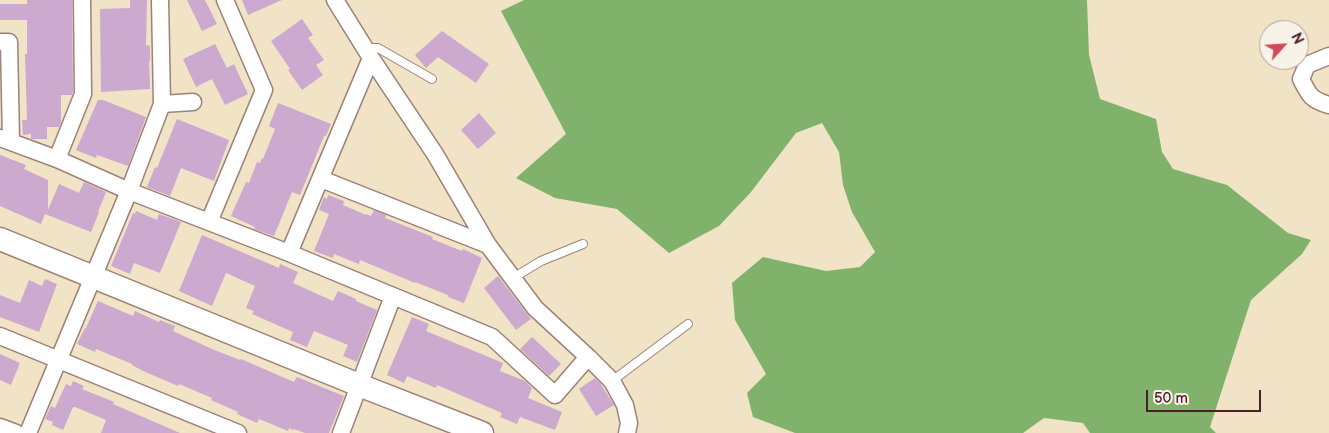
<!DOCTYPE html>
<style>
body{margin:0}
#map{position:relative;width:1329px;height:433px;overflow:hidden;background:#f1e3c6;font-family:"Balsamiq Sans",sans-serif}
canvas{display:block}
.north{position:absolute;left:1259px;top:20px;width:50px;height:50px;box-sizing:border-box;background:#f7f3e8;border:1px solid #b29e9c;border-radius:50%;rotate:64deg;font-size:14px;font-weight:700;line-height:20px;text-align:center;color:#4a1f2b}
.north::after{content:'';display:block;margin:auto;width:18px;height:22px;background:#d1495b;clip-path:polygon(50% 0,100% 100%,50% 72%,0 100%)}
.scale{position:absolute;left:1146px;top:390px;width:115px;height:22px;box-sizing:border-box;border:2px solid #4a1f2b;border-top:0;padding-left:6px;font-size:15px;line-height:18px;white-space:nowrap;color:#4a1f2b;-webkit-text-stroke:4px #f7f3e8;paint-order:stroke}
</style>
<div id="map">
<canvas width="1329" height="433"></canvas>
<div class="north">N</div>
<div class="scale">50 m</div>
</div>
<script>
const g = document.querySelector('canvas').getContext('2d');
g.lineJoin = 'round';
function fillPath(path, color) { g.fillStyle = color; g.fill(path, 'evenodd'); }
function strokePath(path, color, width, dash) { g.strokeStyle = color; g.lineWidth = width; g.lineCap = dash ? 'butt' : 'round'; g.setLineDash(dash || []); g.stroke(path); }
fillPath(new Path2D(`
 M524,0H1087L1089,55L1100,99L1156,119L1162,152L1173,169L1227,185L1288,233L1311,240L1302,254L1251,300L1210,427L1216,433H1090L1083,423L1044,418L1023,433H795L753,417L747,393L766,374L735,320L732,283L763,257L826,271L860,267L875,252L852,212L843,185L839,152L822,123L796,133L751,192L719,226L669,253L617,209L555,198L516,178L566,134L501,11Z`), '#81b26c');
fillPath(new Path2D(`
 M27,0H72L73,92L72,95H61V122L59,127H47V139H31V134L23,135L22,120H27L25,54H27V20H0V4H27Z
 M130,0H147L146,45L150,46V61H149L150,89L101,92L100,9L130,8Z
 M187,0H205L217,24L202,31Z
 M242,0H282L248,15Z
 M302,19L313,35L308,38L324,60L316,65L323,75L302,90L288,70L290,69L271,41Z
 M442,31L489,64L476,83L438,57L426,68L415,55Z
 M215,44L227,68L234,64L248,94L225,105L212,79L196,87L183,59Z
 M98,100H103L146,117L128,166L97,155L96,158L76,150Z
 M278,103L331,124L326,136H324L300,195L292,192L274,236L254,229L255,227L231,216L246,182L249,183L257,162L260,163L262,158L263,159L275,129L269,126Z
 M479,113L496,133L478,149L461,130Z
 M177,119L229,140L214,181L181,168L170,196L147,187L155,167L157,168Z
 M0,155L26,165L24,169L48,180V210L59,184L79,193L84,182L106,192L98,212H99L91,232L45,214L41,224L0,206Z
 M328,195L344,201L343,205L366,215V214L371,216L374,210L386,215L385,218L433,237L432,239L462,251L463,249L482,258L464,303L448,297V295L415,282V283L360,260L359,264L334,254L333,258L314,251L329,214L319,210L324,197L327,199Z
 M136,211L157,220L159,214L181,222L160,273L134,263L130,274L111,266L133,213L135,214Z
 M202,235L279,268L280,264L298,272L293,283L333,301L338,291L356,299V301L377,310L357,362L343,356L348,345L314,331L307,347L290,340L293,332L252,314L254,311L246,308L255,286L226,273L212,306L179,291Z
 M498,276L531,319L516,330L484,288Z
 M45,279L57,284L39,332L0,317V295L20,303L29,280L42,286Z
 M98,301L133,316L135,311L159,322L160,320L175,326L173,331L212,349L240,360L241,359L294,382L297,377L344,396L329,433H305L294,429L293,430L289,428L288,431L259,419L257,423L237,414L238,412L211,400L212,398L179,384L178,386L143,371L132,365V364L96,349L95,352L77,344L85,328H86Z
 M412,317L429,324L426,331L503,363L500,371L525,381L532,388L528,398L562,412L555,430L520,417L517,424L500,417L502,413L437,385L436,388L407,376L404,383L387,375Z
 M532,337L561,364L549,376L520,349Z
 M0,354L20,363L11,385L0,380Z
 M595,378L600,383L614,405L596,416L579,389Z
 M73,381L84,386L82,389L114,402L113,404L180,433H101L106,420L75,407H73L63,430L52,425L53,422L45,419L51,406L55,408L66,384L71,386Z`), '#cca9ce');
const lane = new Path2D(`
 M365,48H378L432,79
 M513,278L541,261L583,244
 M612,381L688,324`);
const street = new Path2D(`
 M335,0L371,58L435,154L488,245L535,308L588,357L612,381L625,405L629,423L627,433
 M0,42H9L11,141
 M1329,56L1307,65L1301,79C1309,95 1311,100 1329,105
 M162,104L193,102
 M0,138L57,159L129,191L289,253L492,337L555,395L588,357
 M57,159L83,94L82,0
 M321,179L488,245
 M209,222L264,90L225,0
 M289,253L371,58
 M0,336L238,433
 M0,427L16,433
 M28,433L129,191L162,104L160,0
 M341,433L393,296`);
const secondary = new Path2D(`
 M0,239L359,385L482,433`);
strokePath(lane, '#9e8178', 10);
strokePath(street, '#9e8178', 19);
strokePath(secondary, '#9e8178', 25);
strokePath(lane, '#fff', 8);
strokePath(street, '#fff', 16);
strokePath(secondary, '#fff', 22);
</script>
